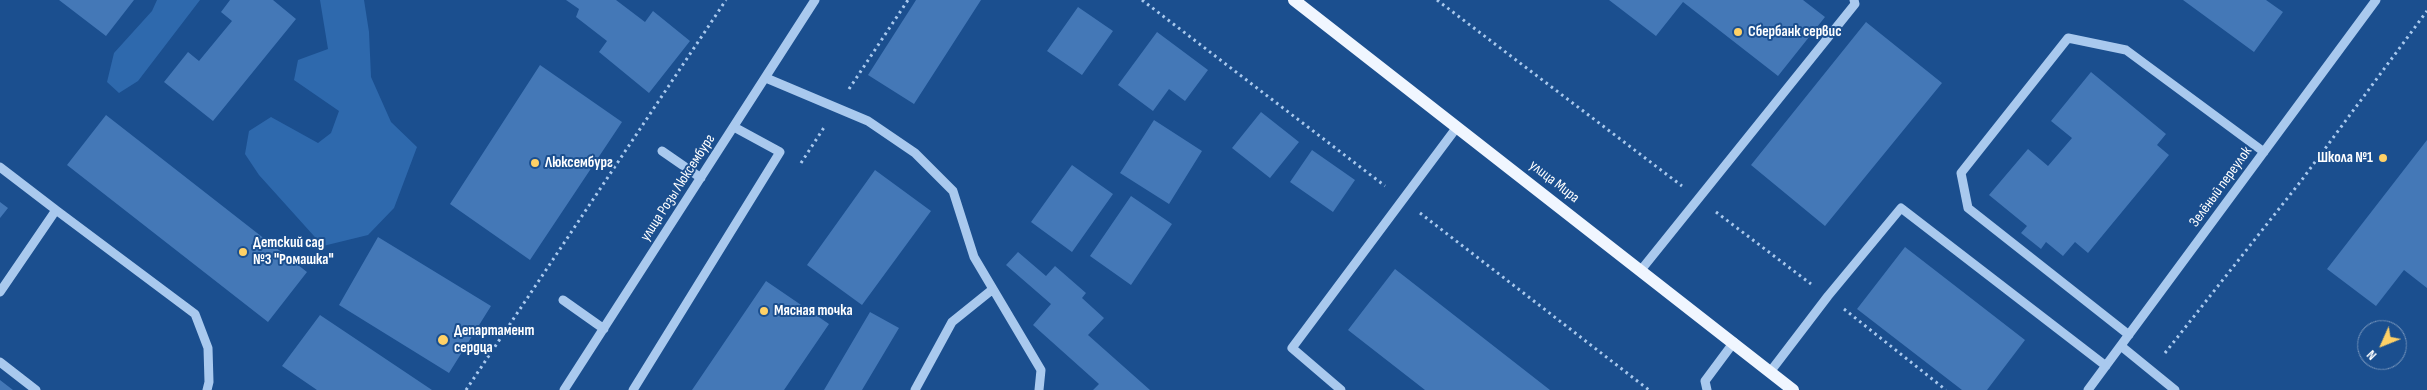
<!DOCTYPE html>
<meta charset="utf-8">
<style>
body{margin:0}
#map{position:relative;width:2427px;height:390px;overflow:hidden;background:#1b4f8f;font-family:"Sofia Sans Condensed",sans-serif}
canvas{display:block}
.north{position:absolute;left:2357px;top:320px;width:50px;height:50px;box-sizing:border-box;background:#1b4f8f;border:1px solid #7695bc;border-radius:50%;rotate:226deg;font-size:14px;font-weight:700;line-height:20px;text-align:center;color:#fff}
.north::after{content:'';display:block;margin:auto;width:18px;height:22px;background:#ffd166;clip-path:polygon(50% 0,100% 100%,50% 72%,0 100%)}
</style>
<div id="map">
<canvas width="2427" height="390"></canvas>
<div class="north">N</div>
</div>
<script>
const g = document.querySelector('canvas').getContext('2d');
g.lineJoin = 'round';
function fillPath(path, color) { g.fillStyle = color; g.fill(path, 'evenodd'); }
function strokePath(path, color, width, dash) { g.strokeStyle = color; g.lineWidth = width; g.lineCap = dash ? 'butt' : 'round'; g.setLineDash(dash || []); g.stroke(path); }
function label(font, color, halo, rows, align = 'center') {
  g.font = font + ' "Sofia Sans Condensed",sans-serif'; g.lineWidth = 4; g.setLineDash([]); g.textBaseline = 'middle'; g.strokeStyle = halo; g.fillStyle = color; for (const [text, x, y, turn = 0] of rows) {
    g.save(); g.translate(x, y); g.rotate((+turn || 0) * Math.PI / 180); g.textAlign = isNaN(turn) ? turn : align; if (halo) g.strokeText(text, 0, 0); g.fillText(text, 0, 0); g.restore();
  }
}
fillPath(new Path2D(`
 M157,0H200L138,81L119,93L107,82L114,53L152,11Z
 M320,0H364L369,32L371,77L391,122L417,147L394,208L368,235L323,246L259,175L245,154L249,131L271,117L318,143L331,133L339,111L294,80L298,60L328,49Z`), '#2e69ad');
fillPath(new Path2D(`
 M59,0H134L106,36Z
 M230,0H273L296,19L213,121L164,82L188,52L199,61L232,21L221,12Z
 M566,0H616L645,22L653,11L690,41L649,93L599,52L607,41L576,17L579,9Z
 M916,0H981L914,104L868,75Z
 M1609,0H1803L1825,17L1778,76L1683,2L1656,36Z
 M2183,0H2266L2283,12L2254,52Z
 M1078,7L1113,31L1082,75L1047,51Z
 M1866,22L1942,83L1825,226L1751,165Z
 M1157,32L1208,70L1185,101L1169,89L1153,111L1118,85Z
 M540,65L622,122L530,260L450,204Z
 M2091,72L2166,134L2157,145L2169,155L2088,253L2075,242L2063,256L2046,242L2041,249L2021,233L2027,226L1989,195L2028,149L2048,166L2072,138L2051,121Z
 M1261,112L1299,142L1270,178L1232,148Z
 M106,115L307,272L268,322L67,165Z
 M1154,120L1202,151L1169,204L1120,173Z
 M2427,140V288L2404,270L2376,306L2327,269Z
 M1312,150L1355,180L1333,212L1290,182Z
 M1072,165L1113,194L1072,252L1031,222Z
 M875,170L931,211L862,305L807,265Z
 M1131,196L1172,224L1131,285L1090,256Z
 M0,202L8,208L0,218Z
 M378,237L491,306L449,373L339,305Z
 M1905,247L2025,340L1987,390H1962L1857,309Z
 M1018,252L1046,276L1055,266L1086,293L1082,298L1104,318L1088,335L1150,390H1093L1099,384L1033,325L1051,304L1006,265Z
 M1395,269L1550,390H1425L1348,330Z
 M766,281L829,324L784,390H692Z
 M870,312L899,328L862,390H824Z
 M320,315L432,390H317L282,366Z
 M0,380L13,390H0Z`), '#4478b7');
strokePath(new Path2D(`
 M1142,0L1385,186
 M1437,0L1682,186
 M849,89L908,0
 M801,163L825,126
 M1716,212L1811,284
 M1420,213L1649,390
 M1844,309L1946,390
 M2165,353L2301,181L2427,11
 M466,390L726,0`), '#a9c9ee', 3, [2.5, 4]);
strokePath(new Path2D(`
 M766,78L868,121L915,153L953,191L974,257L1041,370L1039,390
 M662,151L701,178
 M0,167L56,210L0,292
 M56,210L195,314L208,348L209,382L207,390
 M1641,270L1855,4L1854,0
 M563,300L604,329
 M2129,335L1968,208L1961,173L2068,38L2126,50L2264,152
 M2121,346L2175,390
 M0,362L36,390
 M1770,372L1828,296L1901,208L2106,366
 M564,390L815,0
 M633,390L780,152L734,127
 M915,390L952,322L993,289
 M1341,390L1292,348L1457,127
 M1707,390L1705,381L1734,342
 M2088,390L2376,0`), '#a9c9ee', 9);
strokePath(new Path2D(`
 M1294,0L1793,390`), '#f0f6ff', 12);
for (const [x, y, r, color] of [
 [1738,32,5,"#ffd166"],
 [2383,158,5,"#ffd166"],
 [535,163,5,"#ffd166"],
 [243,252,5,"#ffd166"],
 [764,311,5,"#ffd166"],
 [443,340,6,"#ffd166"]
]) { const dot = new Path2D(); dot.arc(x, y, r, 0, 2 * Math.PI); g.fillStyle = color; g.fill(dot); strokePath(dot, '#1b4f8f', 2); }
label('bold 15px', '#fff', '#1b4f8f', [
 ["Сбербанк сервис",1748,32],
 ["Школа №1",2373,158,"right"],
 ["Люксембург",545,163],
 ["Детский сад",253,243],
 ["№3 \"Ромашка\"",253,260],
 ["Мясная точка",774,311],
 ["Департамент",454,331],
 ["сердца",454,348]
], 'left');
label('15px', '#fff', '#1b4f8f', [
 ["улица Мира",1554,182,38],
 ["Зелёный переулок",2221,187,-54],
 ["улица Розы Люксембург",678,188,-57]
]);
</script>
